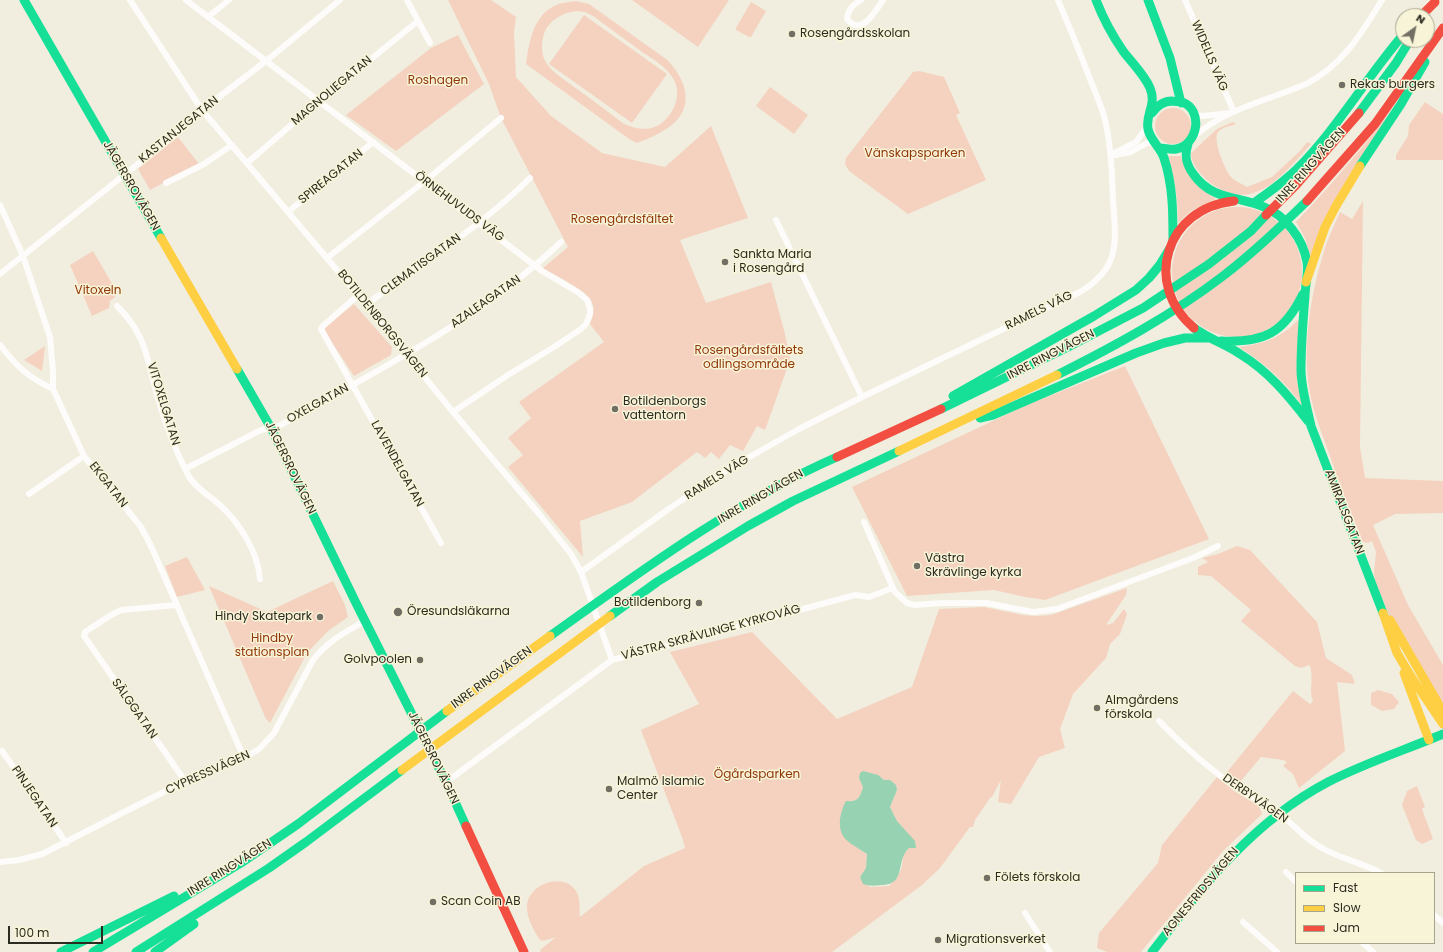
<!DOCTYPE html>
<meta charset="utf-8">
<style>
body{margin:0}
#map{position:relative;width:1443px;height:952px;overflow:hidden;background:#f1eedf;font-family:Poppins,sans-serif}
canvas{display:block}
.legend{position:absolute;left:1295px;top:872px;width:140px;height:72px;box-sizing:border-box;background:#f8f4d8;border:1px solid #a6a48e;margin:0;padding:5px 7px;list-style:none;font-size:12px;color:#2c2b20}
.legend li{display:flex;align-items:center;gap:8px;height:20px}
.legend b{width:20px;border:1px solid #a6a48e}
.north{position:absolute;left:1395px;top:8px;width:40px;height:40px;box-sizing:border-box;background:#f8f4d8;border:1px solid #a6a48e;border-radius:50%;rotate:33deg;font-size:11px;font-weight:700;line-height:16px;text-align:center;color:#2c2b20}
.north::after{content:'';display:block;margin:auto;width:14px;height:18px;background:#716f63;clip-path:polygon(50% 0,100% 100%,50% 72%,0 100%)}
.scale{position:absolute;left:8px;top:926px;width:95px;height:18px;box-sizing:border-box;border:2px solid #2c2b20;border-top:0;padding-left:5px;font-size:12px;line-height:14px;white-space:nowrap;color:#2c2b20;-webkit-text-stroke:3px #f8f4d8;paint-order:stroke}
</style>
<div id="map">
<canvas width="1443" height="952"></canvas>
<ul class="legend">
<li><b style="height:5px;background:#16e098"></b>Fast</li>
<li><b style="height:5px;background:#ffcf43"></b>Slow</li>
<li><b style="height:5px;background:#f24e42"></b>Jam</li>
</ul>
<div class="north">N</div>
<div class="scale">100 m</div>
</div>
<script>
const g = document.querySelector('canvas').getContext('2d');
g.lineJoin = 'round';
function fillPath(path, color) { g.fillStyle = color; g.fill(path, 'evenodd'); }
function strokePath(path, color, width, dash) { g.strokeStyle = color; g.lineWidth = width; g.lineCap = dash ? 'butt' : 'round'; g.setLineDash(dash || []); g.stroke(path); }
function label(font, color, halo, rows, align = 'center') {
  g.font = font + ' Poppins,sans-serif'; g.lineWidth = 3; g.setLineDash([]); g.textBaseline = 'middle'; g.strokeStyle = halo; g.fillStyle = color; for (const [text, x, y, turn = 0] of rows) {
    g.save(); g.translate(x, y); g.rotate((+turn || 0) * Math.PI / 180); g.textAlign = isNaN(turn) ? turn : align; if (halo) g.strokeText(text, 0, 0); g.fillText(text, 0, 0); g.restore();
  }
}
fillPath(new Path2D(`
 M448,0H491L516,17L514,32L516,77L551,116L602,153L665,167L711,126L748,218L680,240L706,303L771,282L785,334L790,360L765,430L757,426L743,451L730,445L719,459L711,452L705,458L697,452L632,502L580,521L583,557L508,467L523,455L508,438L531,418L519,402L604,342L590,324C593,316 595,310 592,302C587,290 554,275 543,268L568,247L501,118L489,84Z
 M632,0H729L698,47Z
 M576,1L589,4L666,59C684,76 696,104 673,124C663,132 649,139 637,143L629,139L526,64C529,42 533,17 554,6C560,3 569,2 576,1ZM576,11L585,12L593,16C609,28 626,40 642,52C653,59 668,68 674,80C682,95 674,113 662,123C650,132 636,129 624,124C607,111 590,98 573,86C564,79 553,73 547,64C540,55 541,39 546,29C553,18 563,13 576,11Z
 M751,2L766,11L751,37H749L736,30V28Z
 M584,15L667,74L632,123L549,64Z
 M458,35L484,84L396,151L346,115L431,48Z
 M919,71L944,77L960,113L956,115L986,180L908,214L849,171L845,164L846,158L913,72Z
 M1414,81L1310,255L1305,238L1296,222C1339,177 1377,130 1414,81Z
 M770,87L808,115L794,134L756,106Z
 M1425,102L1443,114V160H1396V155L1408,136L1409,125Z
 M1155 126a18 18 0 1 1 36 0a18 18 0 1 1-36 0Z
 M1233,122L1236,124C1231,126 1223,127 1219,131C1211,137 1225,170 1231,177C1235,181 1242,184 1247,187L1272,177L1300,151L1307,142L1311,144C1283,175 1252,217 1208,181C1200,174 1191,164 1191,153L1217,129Z
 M178,137L199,164L150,190L138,169Z
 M1168,156H1181L1185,168L1211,196L1216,199L1191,211L1178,223C1178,200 1175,178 1168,156Z
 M1363,201L1360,447L1365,478L1443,481V513L1395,514L1373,525L1408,605L1443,665V708L1391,620L1375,580L1374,572L1376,552L1372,541L1368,543L1363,542C1350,510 1337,478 1326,445C1319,426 1312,407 1309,387C1302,344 1312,287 1326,245C1330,234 1335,223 1340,212L1352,219Z
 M1172 272a65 65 0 1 1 130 0a65 65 0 1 1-130 0Z
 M93,251L117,292L115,297L110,301L109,308L92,316L70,265Z
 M354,304L392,347L391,355L354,376L325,332V327Z
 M1299,319L1297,353V381L1305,410C1288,383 1265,364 1239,347C1265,343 1280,339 1299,319Z
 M45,346L42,371L24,360Z
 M1125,366L1209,539L1045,600L1025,597L994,590L907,596L852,487L1029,404Z
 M1237,546L1250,550L1317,622L1326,658L1352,675L1355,684L1337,682L1345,751L1299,788L1293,774L1283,766L1287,762L1283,760L1261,757L1240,782L1227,772L1293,691L1310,704L1313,701C1308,690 1315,677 1309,664V665L1301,668L1295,666L1241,621L1251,610L1211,576L1198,575V567L1208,562L1202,558L1218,554Z
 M187,557L205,590L177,597L165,566Z
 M333,581L345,605L348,617L328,631L307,653L270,723L266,719L209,586L267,612Z
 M1127,588L1126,595L1106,625L1113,623L1124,609L1127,614L1120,634L1110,644L1106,658L1073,694L1060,729L1065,748L1039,757L1011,804L998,802L1001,780L992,797L990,798L975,820L973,827H970L940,868L922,885L832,952H541L540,950L556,937L543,941L539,939C534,930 527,919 527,908C526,884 564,871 576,891C581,899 579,909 580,917L644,866L685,848L682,837L641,730L699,704L670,652L752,632L837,719L912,687L939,609L984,607L1023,615L1036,616L1051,615ZM878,775L884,780H890L897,790L890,807L897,821L908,834L916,847L909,848C899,858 905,863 900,872C897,877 893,881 889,886L870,887L860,877L866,868L867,854L849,842L846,801C855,802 864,798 863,787C863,784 860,780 859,777Z
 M1378,690L1392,694L1399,702L1394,709L1382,711L1371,705V693Z
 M1217,777L1234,791L1259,806L1262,814L1223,851L1141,952H1107L1097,948L1099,933L1158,863L1162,845Z
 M1417,786L1425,807L1422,809L1433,839L1422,844L1416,840L1402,805L1407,791Z`), '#f4d2bf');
fillPath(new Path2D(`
 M863,771L878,775L884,780H890L896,785L897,790L890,807L897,821L915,841L916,848H909C895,861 907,885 881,885C874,886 869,886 863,884L860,877L866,868L867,854C851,843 838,840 840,819C841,813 843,806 846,801C858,802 860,798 863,787L859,778L860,773Z`), '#97d2b2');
strokePath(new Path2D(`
 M130,0L202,110L358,295L453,412L540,515L571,554L581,572L612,660
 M186,0L542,271L579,293L587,300L590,309V314L586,324L581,329L554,347L508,375L453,412
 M407,0L430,43
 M861,0C853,5 848,9 847,19C861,37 875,12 883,0
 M1185,0L1234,112
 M208,17L229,0
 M1194,115L1203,116L1230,113
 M1194,137C1224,109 1269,100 1306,84C1343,65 1361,34 1382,0
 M1111,155L1136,142L1148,125
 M1115,155L1131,152L1147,143H1155
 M247,163L318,102L418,21
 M166,183L204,164L232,145
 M0,205L23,256L50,337L53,371V389L84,456L141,527L151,546L244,758
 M288,212L373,142
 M776,220L862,397
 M327,258L425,181L501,118
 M0,274L178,132L202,110L266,61L340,0
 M358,295L322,327L321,329L441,543
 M366,305C421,263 481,227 530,178
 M117,306C146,334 147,359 157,395C165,423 175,450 188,475C195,488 210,496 221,506C240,524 258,552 260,579
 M0,345C17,367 28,377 53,389
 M185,469L261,430L279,426C377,371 479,320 561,242
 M29,494L84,456
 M864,522L893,588L895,592L907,603L914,605L942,603H986L1033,612L1057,609L1193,558L1218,546
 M581,572L670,508L730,468L799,429L862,397L1080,292C1121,267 1116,242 1113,200C1112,171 1111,143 1104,116C1100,103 1095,91 1090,79C1080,52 1069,26 1058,0
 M176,605L121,610L111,615L85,632L84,636L185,781
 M1159,721C1184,747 1213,772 1243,792C1255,799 1269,804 1280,814C1294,825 1305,839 1322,848C1341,859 1363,863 1381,873
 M2,751L35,797L66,843
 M446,782L612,660L666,646L855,595L869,597L893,588
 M0,862L19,860L42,854L185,781L217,767L244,758L259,749L274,733L313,660C329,640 344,633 365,621
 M1286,872L1296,882
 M1025,913L1050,952
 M1434,915L1443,923
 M1243,922L1277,952
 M1363,943L1373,952`), '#fdfcfa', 6);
strokePath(new Path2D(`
 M24,0L161,238
 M1096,0C1103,18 1112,35 1123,51C1132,63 1144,74 1150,88C1157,105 1145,114 1148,129C1150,140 1161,148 1164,158C1173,185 1173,213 1173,240
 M1148,0L1170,58L1181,103
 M1152,113C1157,106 1164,101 1172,101C1175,102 1179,101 1182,102C1204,110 1198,145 1176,149C1171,150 1165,148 1160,148
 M1359,113L1396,63L1410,40
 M1188,144C1184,156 1186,165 1194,175C1212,200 1238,196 1264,207C1275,211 1285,220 1292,229C1300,239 1305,251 1307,262C1309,273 1305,285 1305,296C1303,320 1301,345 1301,369C1301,388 1307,407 1311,426L1383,613
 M1360,166L1401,104L1425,62
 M1254,203C1269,192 1284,182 1297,169C1337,129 1366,78 1403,35
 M1194,328C1209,339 1225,344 1240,354C1268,371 1288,395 1308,421
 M1221,341C1264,343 1284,333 1303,294
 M237,369L271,428L356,603L446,782L466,826
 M1057,375C1115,346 1172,315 1223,276C1253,253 1280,227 1307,201
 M953,396L1094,316L1136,290L1149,278L1159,266L1170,248
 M941,409L1068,347L1143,308L1209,264L1251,231L1266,215
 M980,418L993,415L1136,353L1164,343L1185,338H1210
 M610,616L657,582L748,526L793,501L899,451
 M550,636C641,571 734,502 837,457
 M61,952L174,896
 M93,952L241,863L298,824L447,711
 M136,952L269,868L306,842L402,770
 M155,952L194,924
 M1152,952C1203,886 1252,822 1328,782C1365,763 1405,750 1443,734`), '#16e098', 9);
strokePath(new Path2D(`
 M161,238L237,369
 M1306,282L1325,227L1336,206L1360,166
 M899,451L1057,375
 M1383,613L1397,653L1410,675L1443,724
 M1390,620L1443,712
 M1404,673L1429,740
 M447,711L550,636
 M402,770L610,616`), '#ffcf43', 9);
strokePath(new Path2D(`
 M1421,16L1435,2
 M1307,201L1375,124L1443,28
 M1266,215L1296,185L1359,113
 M1194,328C1142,284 1166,208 1234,201
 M837,457L941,409
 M466,826L524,952`), '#f24e42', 9);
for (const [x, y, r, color] of [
 [792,34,4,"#716f63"],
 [1342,85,4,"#716f63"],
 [725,262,4,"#716f63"],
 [615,409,4,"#716f63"],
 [917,566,4,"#716f63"],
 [699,603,4,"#716f63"],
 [398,612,5,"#716f63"],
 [320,617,4,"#716f63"],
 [420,660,4,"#716f63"],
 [1097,708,4,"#716f63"],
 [609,789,4,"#716f63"],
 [987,878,4,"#716f63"],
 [433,902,4,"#716f63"],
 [938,940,4,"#716f63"]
]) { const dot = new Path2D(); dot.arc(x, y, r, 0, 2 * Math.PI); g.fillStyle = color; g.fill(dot); strokePath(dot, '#f8f4d8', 1.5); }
label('12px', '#2c2b20', '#f8f4d8', [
 ["Rosengårdsskolan",800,34],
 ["Rekas burgers",1350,85],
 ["Sankta Maria",733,255],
 ["i Rosengård",733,269],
 ["Botildenborgs",623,402],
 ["vattentorn",623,416],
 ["Västra",925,559],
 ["Skrävlinge kyrka",925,573],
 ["Botildenborg",691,603,"right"],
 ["Öresundsläkarna",407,612],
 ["Hindy Skatepark",312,617,"right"],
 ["Golvpoolen",412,660,"right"],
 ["Almgårdens",1105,701],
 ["förskola",1105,715],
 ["Malmö Islamic",617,782],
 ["Center",617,796],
 ["Fölets förskola",995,878],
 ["Scan Coin AB",441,902],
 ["Migrationsverket",946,940]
], 'left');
label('12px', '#2c2b20', '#f8f4d8', [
 ["WIDELLS VÄG",1209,56,67],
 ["MAGNOLIEGATAN",332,91,-40],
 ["KASTANJEGATAN",179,130,-39],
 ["INRE RINGVÄGEN",1311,166,-48],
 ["SPIREAGATAN",331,177,-39],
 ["JÄGERSROVÄGEN",131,186,60],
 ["ÖRNEHUVUDS VÄG",459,207,37],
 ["CLEMATISGATAN",421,265,-36],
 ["AZALEAGATAN",486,302,-35],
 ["RAMELS VÄG",1039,311,-26],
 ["BOTILDENBORGSVÄGEN",382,324,51],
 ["INRE RINGVÄGEN",1051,355,-27],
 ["VITOXELGATAN",163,404,73],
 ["OXELGATAN",318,404,-29],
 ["LAVENDELGATAN",397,464,61],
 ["JÄGERSROVÄGEN",290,468,64],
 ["RAMELS VÄG",717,478,-32],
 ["EKGATAN",108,485,52],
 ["INRE RINGVÄGEN",761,497,-30],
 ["AMIRALSGATAN",1344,512,69],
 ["VÄSTRA SKRÄVLINGE KYRKOVÄG",711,633,-15],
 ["INRE RINGVÄGEN",492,678,-36],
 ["SÄLGGATAN",134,709,55],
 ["JÄGERSROVÄGEN",433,758,64],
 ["CYPRESSVÄGEN",208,773,-24],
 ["PINJEGATAN",34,797,56],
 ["DERBYVÄGEN",1255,799,35],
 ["INRE RINGVÄGEN",230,868,-32],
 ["AGNESFRIDSVÄGEN",1201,892,-50]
]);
label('12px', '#913709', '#f8f4d8', [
 ["Roshagen",438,81],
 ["Vänskapsparken",915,154],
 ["Rosengårdsfältet",622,220],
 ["Vitoxeln",98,291],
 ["Rosengårdsfältets",749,351],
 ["odlingsområde",749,365],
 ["Hindby",272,639],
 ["stationsplan",272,653],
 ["Ögårdsparken",757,775]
]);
</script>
